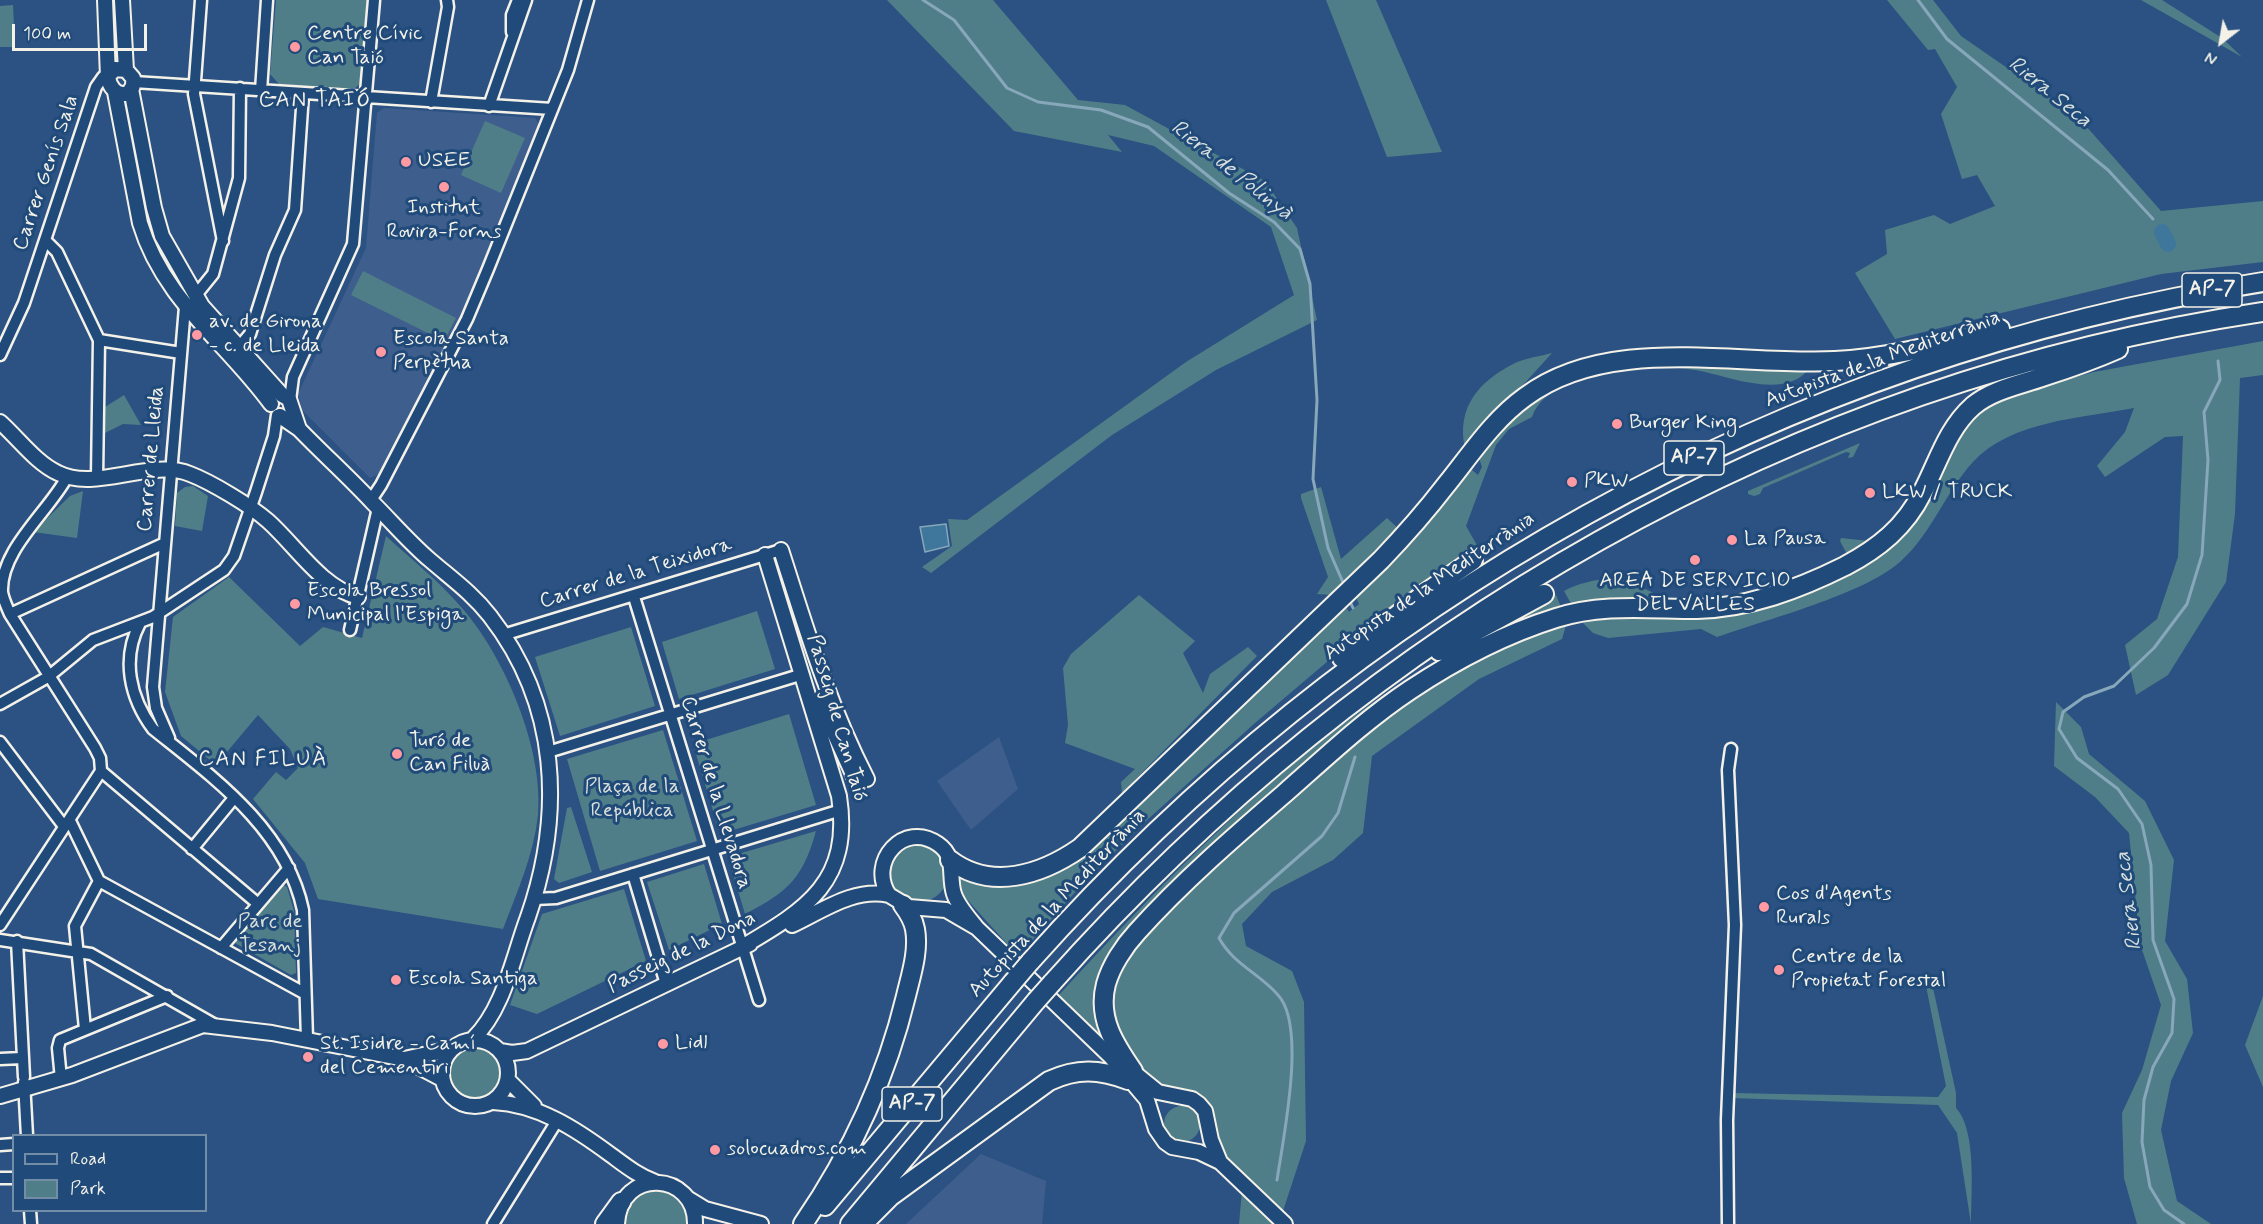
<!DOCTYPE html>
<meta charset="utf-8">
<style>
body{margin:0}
#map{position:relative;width:2263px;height:1224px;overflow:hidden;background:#2b5282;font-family:Mynerve,sans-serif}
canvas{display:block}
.legend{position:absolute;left:12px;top:1134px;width:195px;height:78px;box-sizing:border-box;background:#1f4a7a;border:2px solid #748da6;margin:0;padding:8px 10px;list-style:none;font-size:18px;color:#f4f1e8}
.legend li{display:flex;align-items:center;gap:12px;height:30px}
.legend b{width:30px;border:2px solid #748da6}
.north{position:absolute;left:2191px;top:12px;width:60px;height:60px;-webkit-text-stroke:4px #1f4a7a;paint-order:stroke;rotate:211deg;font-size:16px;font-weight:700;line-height:24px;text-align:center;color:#f4f1e8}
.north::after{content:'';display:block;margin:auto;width:21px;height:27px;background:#f4f1e8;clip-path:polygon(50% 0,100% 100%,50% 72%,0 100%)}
.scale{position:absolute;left:12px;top:24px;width:135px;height:27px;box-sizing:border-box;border:3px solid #f4f1e8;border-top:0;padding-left:8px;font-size:18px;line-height:21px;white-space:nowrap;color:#f4f1e8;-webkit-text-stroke:4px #1f4a7a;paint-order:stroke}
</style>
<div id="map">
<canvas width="2263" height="1224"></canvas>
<ul class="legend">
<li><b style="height:8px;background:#1f4a7a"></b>Road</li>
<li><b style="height:16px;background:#507e88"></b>Park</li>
</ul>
<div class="north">N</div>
<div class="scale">100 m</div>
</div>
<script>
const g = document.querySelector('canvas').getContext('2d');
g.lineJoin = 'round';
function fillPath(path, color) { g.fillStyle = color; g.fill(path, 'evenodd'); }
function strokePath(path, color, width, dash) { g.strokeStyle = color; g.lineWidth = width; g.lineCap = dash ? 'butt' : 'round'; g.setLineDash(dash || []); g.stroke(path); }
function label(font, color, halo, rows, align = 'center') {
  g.font = font + ' Mynerve,sans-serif'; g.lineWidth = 6; g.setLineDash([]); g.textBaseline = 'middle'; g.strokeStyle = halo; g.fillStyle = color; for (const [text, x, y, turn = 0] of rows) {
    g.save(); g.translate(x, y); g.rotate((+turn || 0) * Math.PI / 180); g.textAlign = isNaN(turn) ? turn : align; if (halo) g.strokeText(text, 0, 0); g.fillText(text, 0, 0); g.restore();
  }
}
fillPath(new Path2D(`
 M384,108L535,118L540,126L466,310L379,474L370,478L302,410L298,394L366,248L377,113Z
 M999,737L1018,789L971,830L937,781Z
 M981,1154L1046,1181L1042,1224H906Z`), '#3e5f8d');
fillPath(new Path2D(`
 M276,0H369L363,81L353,90L279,84L270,74Z
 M887,0H993L1078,100L1125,105L1265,181L1297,228L1317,320L1216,370L1112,435L931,573L922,567L952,546L948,519L967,520L1186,362L1294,295L1271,227L1154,146L1108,135L1122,152L1014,131Z
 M1326,0H1376L1442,152L1387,157Z
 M1887,0H1933L1961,36L2078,117L2161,211L2263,201V262L2161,274L1895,339L1855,273L1887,254L1885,230L1934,215L1950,224L1995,206L1977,175L1962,179L1941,114L1957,87L1935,49L1928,50Z
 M2141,0H2162L2222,38L2242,57Z
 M13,5L15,47H0V6Z
 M485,121L525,138L501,193L461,175Z
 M363,271L456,318L444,341L351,295Z
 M2263,341V375L2240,378L2235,514L2226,582L2168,675L2136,695L2125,645L2157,619L2178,557L2183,436L2165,437L2105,477L2097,466L2125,432L2134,408C2082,418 2010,421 1973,462C1946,491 1932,533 1901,561C1865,594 1765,620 1717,637L1701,629L1608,638L1593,633L1579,619L1727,615L1865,564L1898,540L1926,505L1947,455L1968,420L1989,404L2023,391L2094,372Z
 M1552,353L1465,449C1456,407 1479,381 1515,363C1526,358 1541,356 1552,353Z
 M1617,364L1809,369C1783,401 1727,375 1695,370C1652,364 1603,366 1564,386C1550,392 1537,402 1532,417L1509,429L1496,445L1466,526L1478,547L1476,553L1348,644L1255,723L1147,820L1086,880L1018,956L963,895L960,877L962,875L1034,877L1344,604L1349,612L1359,604L1354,593L1467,466L1478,475L1482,467L1479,458L1474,457L1485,440L1547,387Z
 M124,395L141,425L123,424L105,433V407Z
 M1860,443L1853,457L1848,458L1850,453L1846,452L1763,488L1760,494L1754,496L1748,494V491Z
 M193,486L208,496L202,531L175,526L177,493L185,487Z
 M1321,487L1341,559L1387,518L1401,531L1332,595L1317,594L1328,577L1301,498V494Z
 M83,491L77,538L33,532L70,496Z
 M386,536C411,559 440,582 462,608C505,657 544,750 538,815C534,854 517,892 503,929L318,899L305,863L253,799L276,772L286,780L298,768L290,749L258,715L216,765L181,736L165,692L173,617L229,577L300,646L323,627L362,638Z
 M1841,538L1869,541L1877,538V542C1823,575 1761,603 1697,604C1655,605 1615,598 1574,609L1564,591C1586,580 1612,575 1635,584C1649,590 1662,599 1677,601C1736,609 1797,581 1848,556L1840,541Z
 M1139,595L1195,641L1183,653L1203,693L1210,674L1248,647L1257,656L1122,793L1121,782L1135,769L1065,743L1068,725L1063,668L1071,654Z
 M1556,595L1563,612L1407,686L1117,949L1109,1043L1059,995C1154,891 1253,789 1368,706C1427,664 1492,630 1556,595Z
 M757,611L775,669L679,699L662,642Z
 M1567,622L1562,639L1479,679L1372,756L1363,833L1333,860L1272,892L1242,924L1246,946L1292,971L1304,1002L1306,1141L1283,1211C1265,1194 1234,1171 1222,1150C1213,1135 1218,1117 1207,1103C1196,1088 1182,1094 1166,1088C1144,1080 1113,1032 1112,1008C1111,997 1113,983 1118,973C1127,953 1145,935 1160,919C1195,883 1233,850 1270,817C1317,776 1363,729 1416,695C1464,664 1514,642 1567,622Z
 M631,627L655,706L560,736L535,657Z
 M2056,702L2081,727L2089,754L2145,801L2174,860L2165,941L2187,979L2193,1033L2171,1081L2161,1130L2177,1201L2211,1224H2137L2124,1178L2122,1113L2142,1070L2161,1005L2140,944L2129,833L2095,797L2054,766Z
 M789,714L816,805L720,834L693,744Z
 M663,730L697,841L600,871L567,759Z
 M571,807L592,872L559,883L554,879L567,808Z
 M816,831C803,878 788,892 745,914L728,857Z
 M890 873a29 29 0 1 1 58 0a29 29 0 1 1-58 0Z
 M704,864L722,924L669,950L647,882Z
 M280,883L287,887L294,911L296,973L291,975L235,943V938Z
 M624,889L646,961L537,1014L510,1005L542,914Z
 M1930,974L1956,1093V1108C1977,1130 1971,1194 1971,1224L1957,1133L1938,1105L1732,1098V1093L1938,1097L1946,1086L1924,976Z
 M2263,996V1087L2245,1045Z
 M442 1073a33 33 0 1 1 66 0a33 33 0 1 1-66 0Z
 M1164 1124a18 18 0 1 1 36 0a18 18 0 1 1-36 0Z
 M673,1186L695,1224H617L632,1190Z
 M1242,1191L1276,1224H1239Z`), '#507e88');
const water = new Path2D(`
 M946,524L949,546L925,552L920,527Z`);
fillPath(water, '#3f769c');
strokePath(water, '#87a7ba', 1.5);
strokePath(new Path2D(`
 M923,0L954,20L1007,88L1038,102L1101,110L1148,127L1229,193L1274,222L1300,249L1310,284L1317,400L1313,479L1328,548L1345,587
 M1918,0L1947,39L2108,170L2153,219
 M1349,599L1353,608
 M1277,1180C1283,1139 1307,1026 1278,995C1259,973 1234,965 1219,938L1234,913L1322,836L1338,813L1355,757
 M2184,1224L2164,1210L2150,1187L2142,1142L2144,1100L2153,1067L2172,1033L2174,999L2153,940L2151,865L2142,824L2118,789L2077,758L2059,729L2063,712L2084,697L2114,686L2154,648L2187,604L2202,555L2208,460L2204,412L2220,380L2218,361`), '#87a7ba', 3);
strokePath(new Path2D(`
 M2162,232L2168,244`), '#3f769c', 16);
const street = new Path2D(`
 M201,0L194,94L223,241
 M512,32V15L518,0
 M134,82L552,109
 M261,91L267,0
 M431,102L448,7L447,0
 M489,106L526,0
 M45,240L57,252L99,340L97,477
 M196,295L213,274L239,178L240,88
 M99,340L181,353
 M239,347L250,334L275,255L295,210L303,94
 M0,355L24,303L96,87L103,77L109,75
 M290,400L293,377L353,244L374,0
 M67,477C49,511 0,550 2,592C3,599 7,607 10,614L95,748L100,758L101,771L257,903
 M371,500L381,485L467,319L488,269L568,70L588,0
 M634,597L759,1000
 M10,614L165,543
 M140,623C121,659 130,698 153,729C214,778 286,829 303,910L307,1039
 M350,630L378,508
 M503,635L781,550
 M0,704L48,677L93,640L153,617L224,570L234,556L256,492L274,436L277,415
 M169,738L156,708L153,687L185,307
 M0,742L63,825
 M548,752L803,674
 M70,821L99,881L304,993
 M192,849L234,798
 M633,874L666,984
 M534,899L556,898L841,810
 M0,925L101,771
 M0,940L91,954L217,1026
 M17,941L24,1077
 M221,948L289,868
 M85,1029L75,926L99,881
 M0,1059L22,1058
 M61,1079L58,1048L60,1040L167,996
 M24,1082L27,1136
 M0,1145L14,1144
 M0,1178H14
 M30,1210L31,1224
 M493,1224L557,1121
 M1728,1224L1727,1120L1735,925L1728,770L1731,749`);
const secondary = new Path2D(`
 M105,0L108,77C111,99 136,100 133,78L126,70L115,69L109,75
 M122,0L126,70
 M131,89L154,208L162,236L202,306L282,395L289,399L299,429
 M115,92L140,223C163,300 227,343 271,404
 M280,416L299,429C323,454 349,477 373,503C392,522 410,543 430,560C452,579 472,593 490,616C559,705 564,813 528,917C513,957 504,1009 473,1039
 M0,422C18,438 36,463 58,473C96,492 150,458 190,474C211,482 251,506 268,521C296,546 321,587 358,597
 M781,550C807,631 828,703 867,779
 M820,702L858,785
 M792,925C822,911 855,887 889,895
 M977,928C969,918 958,906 954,894C948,875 957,857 938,844C904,820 867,862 889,895L909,907L946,910L977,928L1111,1057L1147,1100L1156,1129L1165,1142L1172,1147L1199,1152L1220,1162L1285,1224
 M742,947C807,909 852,881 839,796L765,555
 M442 1073a33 33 0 1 1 66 0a33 33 0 1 1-66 0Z
 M500,1051L512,1053L527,1051L750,944
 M404,1059L451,1049
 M1126,1066L1158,1092L1192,1099L1199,1104L1205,1111L1211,1140L1220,1162
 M508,1080L534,1106
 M0,1096L72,1075L203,1025L272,1033L404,1059L442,1079
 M493,1102C538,1104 576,1129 611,1155C626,1166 637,1175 655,1182
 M687,1198L705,1209L761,1224
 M617,1224C620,1166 696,1172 695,1224`);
const highway = new Path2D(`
 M1439,651L1544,594
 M1342,658L1427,592L1473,560
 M950,860C991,891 1041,875 1080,848L1381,560C1404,536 1426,511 1446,485C1471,454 1493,420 1525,397C1609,334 1735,366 1835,361C1891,358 1945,343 2000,329
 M1030,962C1353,599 1782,358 2263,282
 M1052,983C1368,628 1790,383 2263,312
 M1133,1071C1115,1045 1097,1018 1106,984C1111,966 1124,946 1137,932C1182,882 1234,837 1285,793C1326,757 1365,720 1410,690C1455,660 1505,634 1556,618C1602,603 1649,609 1697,609C1749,608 1799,589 1845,566C1879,548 1905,527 1922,493C1938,463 1947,429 1973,406C1992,390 2019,385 2042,377C2067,369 2093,360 2118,349
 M825,1206L1013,982
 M605,1224L621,1202
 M803,1224C851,1154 886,1079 906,996C911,975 919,951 915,929C913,919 909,913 903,905
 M850,1224L1036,1001
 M863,1224L891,1196L1049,1081C1077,1068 1099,1069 1128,1080`);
strokePath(street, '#f4f1e8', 15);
strokePath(secondary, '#f4f1e8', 18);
strokePath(highway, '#f4f1e8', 22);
strokePath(street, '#1f4a7a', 10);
strokePath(secondary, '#1f4a7a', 14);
strokePath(highway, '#1f4a7a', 18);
const highwayBridge = new Path2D(`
 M1013,982L1030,962
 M1036,1001L1052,983`);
strokePath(highwayBridge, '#f4f1e8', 22, []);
strokePath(highwayBridge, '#1f4a7a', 18);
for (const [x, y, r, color] of [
 [295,47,6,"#ff9aa2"],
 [406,162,6,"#ff9aa2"],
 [444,187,6,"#ff9aa2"],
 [197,335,6,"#ff9aa2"],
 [381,352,6,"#ff9aa2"],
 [1617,424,6,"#ff9aa2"],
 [1572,482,6,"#ff9aa2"],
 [1870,493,6,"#ff9aa2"],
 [1732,540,6,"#ff9aa2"],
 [1695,560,6,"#ff9aa2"],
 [295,604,6,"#ff9aa2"],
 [397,754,6,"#ff9aa2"],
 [1764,907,6,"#ff9aa2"],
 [1779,970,6,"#ff9aa2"],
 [396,980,6,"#ff9aa2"],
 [663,1044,6,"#ff9aa2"],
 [308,1057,6,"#ff9aa2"],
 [715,1150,6,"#ff9aa2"]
]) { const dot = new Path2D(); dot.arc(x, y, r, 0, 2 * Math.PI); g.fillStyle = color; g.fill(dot); strokePath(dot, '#1f4a7a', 2); }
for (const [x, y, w] of [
 [2212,290,60],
 [1694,458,60],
 [912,1104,60]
]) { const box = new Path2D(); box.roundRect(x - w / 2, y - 17, w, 34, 4.5); g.fillStyle = '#1f4a7a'; g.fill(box); strokePath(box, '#f4f1e8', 1.5); }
label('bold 20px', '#f4f1e8', null, [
 ["AP-7",2212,290],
 ["AP-7",1694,458],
 ["AP-7",912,1104]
]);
label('21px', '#f4f1e8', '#1f4a7a', [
 ["Centre Cívic",307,35],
 ["Can Taió",307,59],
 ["USEE",418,162],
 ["Institut",444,209,"center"],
 ["Rovira-Forns",444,233,"center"],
 ["av. de Girona",209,323],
 ["- c. de Lleida",209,347],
 ["Escola Santa",393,340],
 ["Perpètua",393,364],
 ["Burger King",1629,424],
 ["PKW",1584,482],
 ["LKW / TRUCK",1882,493],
 ["La Pausa",1744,540],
 ["AREA DE SERVICIO",1695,582,"center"],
 ["DEL VALLES",1695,606,"center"],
 ["Escola Bressol",307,592],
 ["Municipal l'Espiga",307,616],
 ["Turó de",409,742],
 ["Can Filuà",409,766],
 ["Cos d'Agents",1776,895],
 ["Rurals",1776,919],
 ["Centre de la",1791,958],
 ["Propietat Forestal",1791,982],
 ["Escola Santiga",408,980],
 ["Lidl",675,1044],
 ["St. Isidre - Camí",320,1045],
 ["del Cementiri",320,1069],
 ["solocuadros.com",727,1150]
], 'left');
label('21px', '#f4f1e8', '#1f4a7a', [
 ["Carrer Genís Sala",47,173,-71],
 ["Autopista de la Mediterrània",1883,360,-20],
 ["Carrer de Lleida",152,459,-85],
 ["Carrer de la Teixidora",636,574,-17],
 ["Autopista de la Mediterrània",1430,587,-34],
 ["Passeig de Can Taió",836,718,74],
 ["Carrer de la Llevadora",715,793,73],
 ["Autopista de la Mediterrània",1058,904,-47],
 ["Passeig de la Dona",682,953,-26]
]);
label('21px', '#dbe0da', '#1f4a7a', [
 ["Plaça de la",632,788],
 ["República",632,812],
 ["Parc de",270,923],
 ["Tesanj",270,947]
]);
label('italic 22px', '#d9dfdd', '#1f4a7a', [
 ["Riera Seca",2049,93,39],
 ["Riera de Polinyà",1231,171,38],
 ["Riera Seca",2130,901,-97]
]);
g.letterSpacing = '1.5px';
label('22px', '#f4f1e8', '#1f4a7a', [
 ["CAN TAIÓ",315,101],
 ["CAN FILUÀ",263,760]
]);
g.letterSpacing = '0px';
</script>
